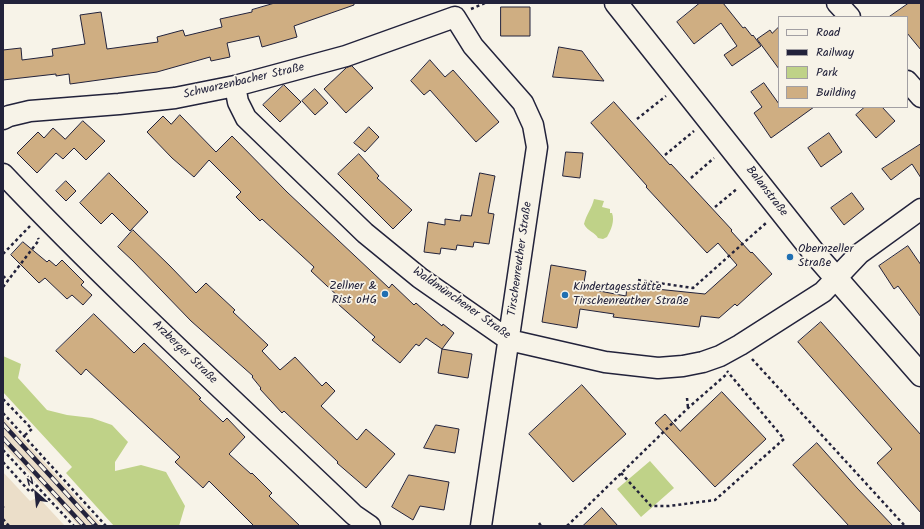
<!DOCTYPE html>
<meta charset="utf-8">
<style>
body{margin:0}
#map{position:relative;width:924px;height:529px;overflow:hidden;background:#f7f3e8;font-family:Kalam,sans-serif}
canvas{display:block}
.frame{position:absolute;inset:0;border:4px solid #22223b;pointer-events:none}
.legend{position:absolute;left:778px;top:16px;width:130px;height:92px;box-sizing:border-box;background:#f7f3e8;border:1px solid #a29fa3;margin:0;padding:5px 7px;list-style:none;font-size:12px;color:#22223b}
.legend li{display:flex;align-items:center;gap:8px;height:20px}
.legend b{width:20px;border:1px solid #a29fa3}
.north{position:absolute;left:16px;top:473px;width:40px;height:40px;-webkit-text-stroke:3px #f7f3e8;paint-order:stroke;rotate:333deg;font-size:11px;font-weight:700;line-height:16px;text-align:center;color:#22223b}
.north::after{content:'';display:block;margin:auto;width:14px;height:18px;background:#22223b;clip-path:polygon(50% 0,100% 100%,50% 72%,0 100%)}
</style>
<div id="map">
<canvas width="924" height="529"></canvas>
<div class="frame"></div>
<ul class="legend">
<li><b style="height:5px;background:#f7f3e8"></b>Road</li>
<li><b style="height:5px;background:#22223b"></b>Railway</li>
<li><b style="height:11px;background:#bfd288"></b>Park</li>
<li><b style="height:11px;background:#cfae82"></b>Building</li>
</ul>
<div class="north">N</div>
</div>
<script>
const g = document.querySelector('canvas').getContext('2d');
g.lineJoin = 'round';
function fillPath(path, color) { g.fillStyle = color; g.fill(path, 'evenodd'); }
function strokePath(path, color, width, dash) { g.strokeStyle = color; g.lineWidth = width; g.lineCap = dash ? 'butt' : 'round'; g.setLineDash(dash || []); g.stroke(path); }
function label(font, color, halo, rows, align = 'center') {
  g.font = font + ' Kalam,sans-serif'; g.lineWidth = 3.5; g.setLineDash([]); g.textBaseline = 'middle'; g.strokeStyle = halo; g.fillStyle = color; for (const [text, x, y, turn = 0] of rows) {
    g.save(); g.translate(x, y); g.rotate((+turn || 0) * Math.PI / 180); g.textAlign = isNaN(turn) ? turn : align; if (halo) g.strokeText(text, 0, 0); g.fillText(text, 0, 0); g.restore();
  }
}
fillPath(new Path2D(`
 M3,417L59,478L102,526H79L3,445Z
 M3,472L30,501L38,497L65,526H3Z`), '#ebdec9');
fillPath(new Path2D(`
 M594,199L604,201L602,207L610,209V213H612C615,221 611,230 607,237L603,239L598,238C595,232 588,232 584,224C586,215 592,208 594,199Z
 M3,356L21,364L18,378L47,410L67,415L92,418L112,425L128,442L115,462V471L141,465L166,472L185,506L179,526H114L66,473L72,467L3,392Z
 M650,461L674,488L641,517L617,489Z`), '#bfd288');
const building = new Path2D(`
 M275,3H354V5L294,26L297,37L262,47L259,36L227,43L230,57L211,61L210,57L157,72L70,84L69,74L56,76V74L3,80V50L21,48L22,60L53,56L52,49L85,44L80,15L101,12L107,49L158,42L157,37L183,30L185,36L222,27L220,19L252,12V10Z
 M700,3H723L743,28L745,27L752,36L753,35L761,46L732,66L724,55L737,46L721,23L694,44L677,22Z
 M909,3H921V50L907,33V17H889Z
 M501,7H530V36H501Z
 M779,27V69L757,39L770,30L772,33Z
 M559,47L582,51L604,81L553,77Z
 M430,60L445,77L453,70L499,122L476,142L430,90L424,95L411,81Z
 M352,66L373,88L346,113L324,89L346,68Z
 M764,83L779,104V107H814L771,138L754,113L762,107L751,92Z
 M284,85L301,102L280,122L263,105Z
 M315,89L328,103L315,115L302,101Z
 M614,102L670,165L671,164L732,230L731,231L751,253L752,252L772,274L737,306L735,304L719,318L701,316L699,327L613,317L614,314L580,309L577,328L542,322L551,265L586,271L583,288L626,296L627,286L705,294L737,265L718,243L707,253L646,187L647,186L591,123Z
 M865,107H882L895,121L876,138L856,115Z
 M180,115L216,152L232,136L287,192L389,288L392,284L414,305L416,303L442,326L443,324L454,333L442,349L472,354L468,378L438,373L442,349L426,338L419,346L416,344L400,363L372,340L375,337L338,304L342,300L311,271L314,267L262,219L260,221L236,197L241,192L209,160L194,177L172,158L147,132L163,116L171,124Z
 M83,121L105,141L86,160L74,148L63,159L56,153L37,173L17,153L38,132L44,138L53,128L65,139Z
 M369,127L379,137L365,152L354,143Z
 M829,133L842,152L821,167L808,148Z
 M921,144V178L912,164L891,180L882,169Z
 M566,152L583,153L580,178L563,176Z
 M359,154L379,176L377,178L412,210L393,229L338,174Z
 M109,173L148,212L130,231L112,213L101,224L80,203Z
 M480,173L495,176L488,213L494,214L489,244L474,242L473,247L457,245L456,250L441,248L440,254L424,252L428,222L445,225V219L460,221L461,215L471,216Z
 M66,181L76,191L66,201L56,191Z
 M852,193L864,209L844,225L831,208Z
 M133,230L170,266L196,293L206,283L235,310L233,312L268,345L262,351L280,370L295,357L322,386L326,382L335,391L321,406L357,440L366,429L395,454L366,488L337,463L338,462L284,411L282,413L260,389L261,388L252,377L253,376L191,321L133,261L118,247Z
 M23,242L47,262L49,260L56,266L62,260L84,282L81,285L92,295L83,305L72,295L67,299L45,278L39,283L11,255Z
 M908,246L921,265V317L898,286L894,289L879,266Z
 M94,314L134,353L144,343L201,398L199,399L223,422L227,418L245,437L229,454L251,474L252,473L272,493L269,496L300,526H254L209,481L203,488L175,462L180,457L86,369L81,375L56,351Z
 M821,322L921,435V513L877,463L892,449L798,342Z
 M582,385L626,434L573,482L529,434Z
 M722,392L766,439L715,487L655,423L665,414L680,431Z
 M436,425L459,429L455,453L424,448Z
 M817,443L857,488L893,526H849L793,465Z
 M409,475L449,482L444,510L420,506L413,520L392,507Z
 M602,508L618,526H583Z`);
fillPath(building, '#cfae82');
strokePath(building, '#22223b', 1);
const minor = new Path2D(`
 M837,3L850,17
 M907,81L921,97
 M235,86L238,102L246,118L365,233L420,278L509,340L605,362L658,368L683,366L703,362L720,356L740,345L823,292L859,254L921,209
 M3,119L9,116L30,111L119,104L175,98L235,86L346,56L455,17L473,46L523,103L533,125L537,147L481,526
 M3,174C115,292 236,402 354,515L370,526`);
const tertiary = new Path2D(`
 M616,3L815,254L921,375`);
strokePath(minor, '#22223b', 23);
strokePath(tertiary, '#22223b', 25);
strokePath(new Path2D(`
 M471,9L485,3
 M637,119L666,96
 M665,155L694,131
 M691,178L714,158
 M715,207L738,188
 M3,254L30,226
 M3,276L8,280
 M638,280L693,288L766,223
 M3,287L39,240L38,238
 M752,359L905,526
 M687,398L688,408
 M3,399L32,429L24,436
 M3,413L106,526
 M3,450L74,526
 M3,462L30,492L40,484
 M621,473L651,506H669L715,500L784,439L727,371
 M3,506V508
 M3,519L9,526
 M539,523L541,526
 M567,526L688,408L728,373`), '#22223b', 2.5, [3, 3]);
strokePath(minor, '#f7f3e8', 20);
strokePath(tertiary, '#f7f3e8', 22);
const rail = new Path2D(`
 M3,424L96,526
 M3,438L84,526`);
strokePath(rail, '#22223b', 4.5);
strokePath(rail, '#f7f3e8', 3, [9]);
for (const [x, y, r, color] of [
 [790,257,4,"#1f6fb2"],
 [385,294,4,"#1f6fb2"],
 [565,295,4,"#1f6fb2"]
]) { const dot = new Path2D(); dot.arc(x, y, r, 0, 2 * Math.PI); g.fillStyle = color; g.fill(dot); strokePath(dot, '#f7f3e8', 1.5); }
label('12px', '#22223b', '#f7f3e8', [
 ["Schwarzenbacher Straße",244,82,-13],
 ["Balanstraße",766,192,52],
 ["Tirschenreuther Straße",521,259,-82],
 ["Waldmünchener Straße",461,304,35],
 ["Arzberger Straße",184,353,44]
]);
label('12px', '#22223b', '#f7f3e8', [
 ["Obernzeller",798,250],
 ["Straße",798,264],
 ["Zellner &",377,287,"right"],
 ["Rist oHG",377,301,"right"],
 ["Kindertagesstätte",573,288],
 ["Tirschenreuther Straße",573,302]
], 'left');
</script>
